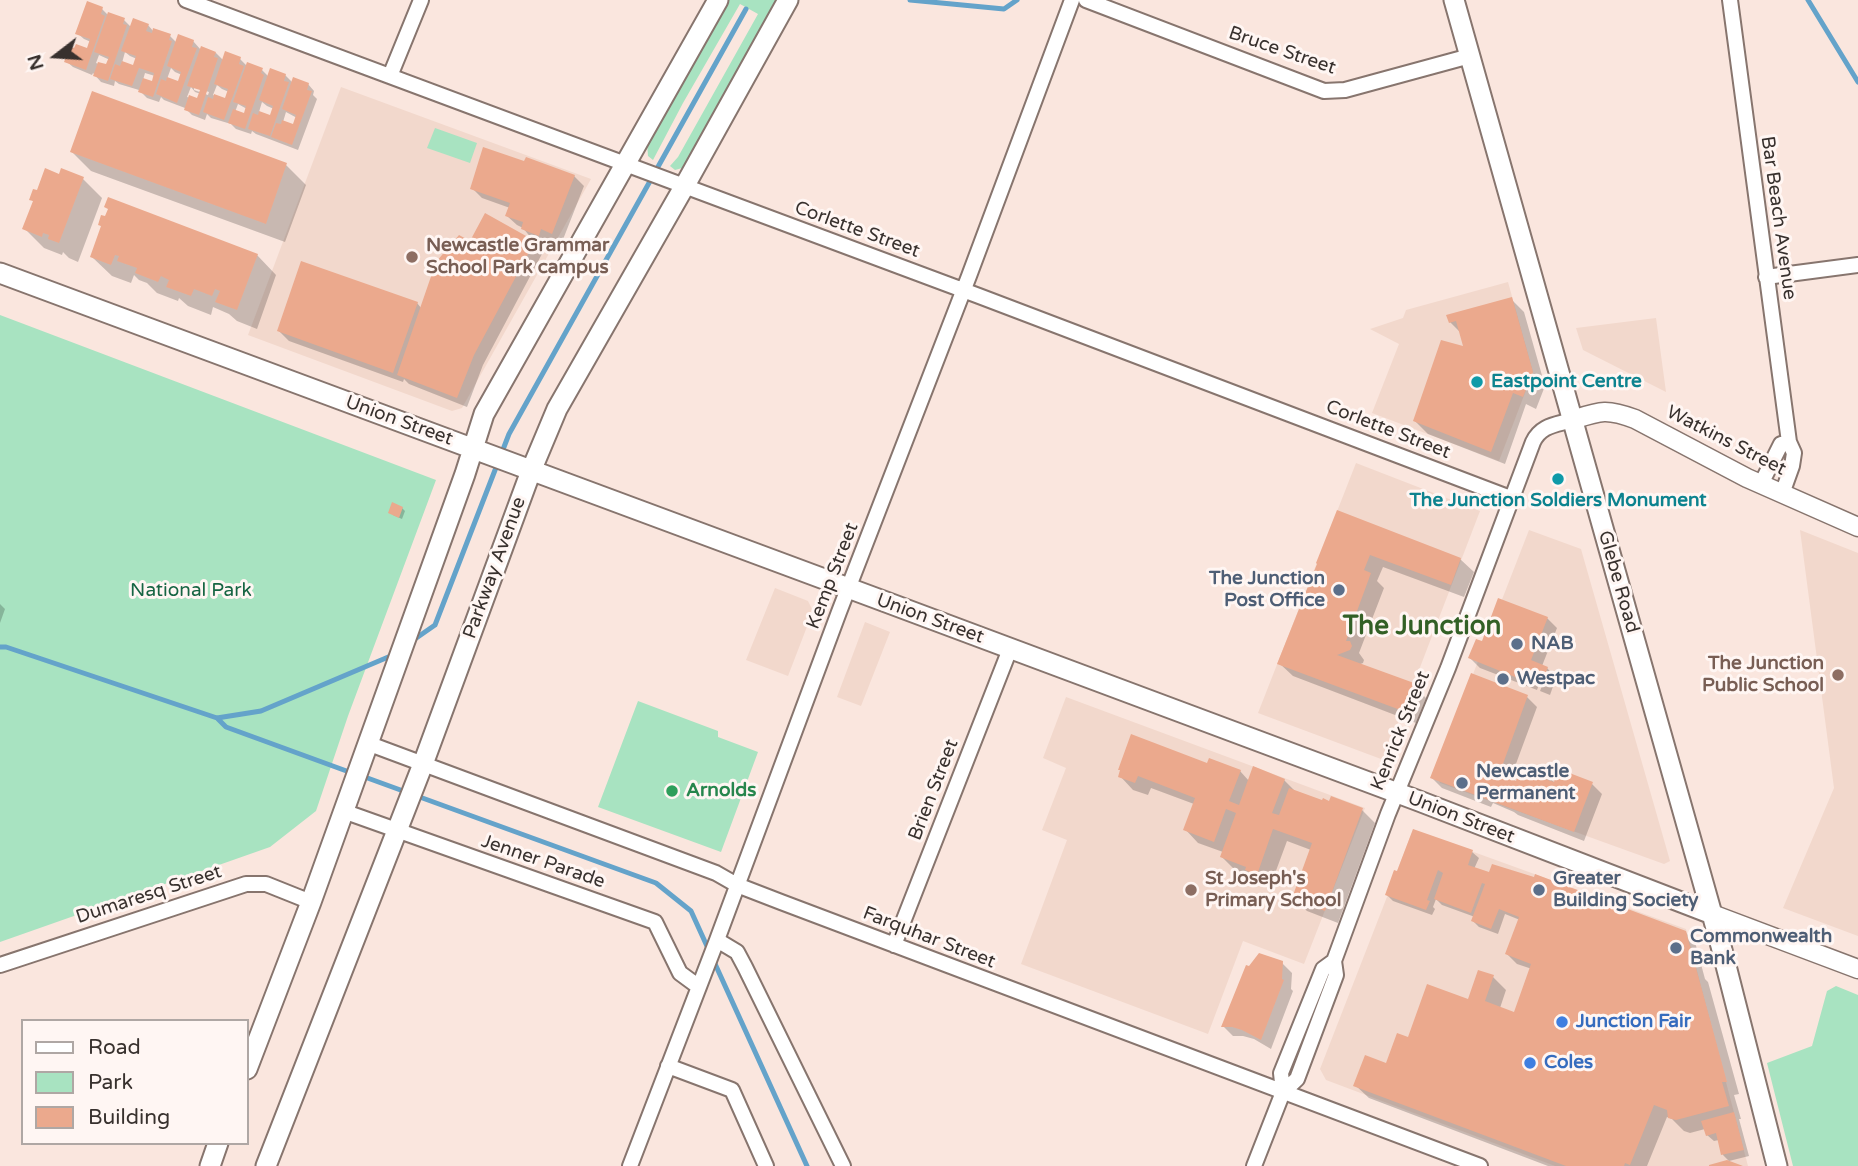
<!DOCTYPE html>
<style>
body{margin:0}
#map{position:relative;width:1858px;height:1166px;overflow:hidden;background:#fae6de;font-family:"Varela Round",sans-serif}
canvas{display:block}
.legend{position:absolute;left:21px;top:1019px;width:228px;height:126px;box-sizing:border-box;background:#fff6f3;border:2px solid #afa7a4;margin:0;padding:9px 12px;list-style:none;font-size:21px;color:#38312e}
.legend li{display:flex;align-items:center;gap:14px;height:35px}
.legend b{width:35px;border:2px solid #afa7a4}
.north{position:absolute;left:21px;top:21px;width:70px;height:70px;-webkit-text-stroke:5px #fff6f3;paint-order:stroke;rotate:253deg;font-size:19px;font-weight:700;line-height:28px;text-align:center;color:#38312e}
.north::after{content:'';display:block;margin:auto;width:24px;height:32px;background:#38312e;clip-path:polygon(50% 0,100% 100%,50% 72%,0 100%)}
</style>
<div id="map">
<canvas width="1858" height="1166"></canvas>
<ul class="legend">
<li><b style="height:9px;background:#fff"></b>Road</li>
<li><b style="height:19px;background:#a8e3c1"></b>Park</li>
<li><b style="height:19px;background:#eba98d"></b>Building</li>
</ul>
<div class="north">N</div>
</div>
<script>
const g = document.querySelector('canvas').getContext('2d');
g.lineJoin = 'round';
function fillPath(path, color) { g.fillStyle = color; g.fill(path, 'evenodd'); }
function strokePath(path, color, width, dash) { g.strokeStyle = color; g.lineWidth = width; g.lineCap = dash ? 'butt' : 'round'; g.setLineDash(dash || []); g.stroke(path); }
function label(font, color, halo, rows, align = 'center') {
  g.font = font + ' "Varela Round",sans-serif'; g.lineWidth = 6; g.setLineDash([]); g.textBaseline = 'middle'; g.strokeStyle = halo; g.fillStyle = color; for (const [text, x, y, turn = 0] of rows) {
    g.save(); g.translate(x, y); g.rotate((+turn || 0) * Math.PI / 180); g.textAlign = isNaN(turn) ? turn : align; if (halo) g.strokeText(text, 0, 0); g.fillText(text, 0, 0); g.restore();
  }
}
fillPath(new Path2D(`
 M341,87L591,179L462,408L452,411L248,335Z
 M1508,282L1533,372L1499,461L1372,413L1399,344L1370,329L1403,318L1406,310Z
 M1656,318L1666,392L1583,350L1576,328Z
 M1356,463L1480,511L1414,683L1384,758L1381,759L1258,713Z
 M1529,530L1581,549L1670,861L1664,864L1440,783L1435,772Z
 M1800,530L1858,553V936L1783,908L1834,788Z
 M775,588L808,601L813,611L788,676L746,660Z
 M865,622L890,632L861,706L837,697Z
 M1066,697L1365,808L1304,964L1243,941L1208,1034L1021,964L1067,840L1042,830L1066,768L1043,758Z
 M1413,830L1686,929L1748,1166H1555L1326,1080L1320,1069Z`), '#f2d8cc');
fillPath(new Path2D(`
 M727,0H777L769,19L686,167L675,170L670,166L678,157L758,14L740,4L683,103L653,160L648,156L647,143Z
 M435,128L477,143L470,163L427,148Z
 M0,315L436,480L348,716L316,811L270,847L0,942Z
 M638,701L718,731V737L758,752L721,852L598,807Z
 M1836,986L1858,995V1166H1793L1767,1063L1812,1046L1827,991Z`), '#a8e3c1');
fillPath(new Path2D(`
 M102,9L109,16L124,20L131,27L148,25L154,32L170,36L177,43L193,41L201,50L216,53L224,61L240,59L247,66L262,70L269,77L285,75L293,83L308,84L314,91L313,95L317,99L298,150L256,134L252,131L251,134L236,129L231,124L211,118L207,114L205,120L192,115L185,108L164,100L161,97L159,102L147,98L139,90L119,84L115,81L114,86L101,82L93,73L92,75L73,67L66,61L88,50L91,42L84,39L77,33ZM125,52L130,56L137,59L134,67L122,63ZM99,55L110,60L107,67L96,63ZM171,68L175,72L182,75L179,83L167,79ZM145,73L155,76L153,83L143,80ZM217,85L222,89L229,92L226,100L213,95ZM191,87L195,92L201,94L199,100L187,97ZM194,87L209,92L208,95L194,90ZM262,102L267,106L274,109L271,117L259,112ZM238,104L247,109L245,115L235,112ZM286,112L297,118L294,126L283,122Z
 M93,94L286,165L306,185L285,242L91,171L72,152Z
 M525,163L574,176L584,186L562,242L551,238L549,244L532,239L523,228L517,225L507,216L510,208L482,198L472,188Z
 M60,176L83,179L102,198L78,262L69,258L63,252L62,255L44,248L24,228L34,202L31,199Z
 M100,225L257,255L276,275L257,329L237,321L229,314L213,307L211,315L188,306L179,298L178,301L157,293L147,283L139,280L134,275L131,283L112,276L92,257L103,228Z
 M533,242L543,252L483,365L467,407L409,384L404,379L403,382L289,341L279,331L417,303L422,309L470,244Z
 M1511,299L1524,312L1545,386L1536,409L1526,404L1505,464L1428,434L1415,421L1465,349L1461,333L1450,322Z
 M402,508L405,511L402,519L393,515Z
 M1338,512L1460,559L1474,572L1464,597L1383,567L1377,581L1384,588L1359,653L1364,660L1363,663L1358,665L1413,685L1426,698L1416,723L1293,676L1279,663Z
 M0,604L5,609L0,623Z
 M1547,618L1557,628L1542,666L1547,668L1556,678L1550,695L1540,691L1548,671H1544L1537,690L1480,668L1470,658L1483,643Z
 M1527,697L1537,707L1510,780L1517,783L1523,766L1546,775L1555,783L1592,784L1602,794L1584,841L1518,815L1514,812L1493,803L1491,807L1442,788L1432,778Z
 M1208,765L1240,771L1249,781L1284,780L1297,793L1323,803L1362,810L1375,823L1338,923L1307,911L1294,898L1311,850L1287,841L1270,887L1260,883L1254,877L1235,870L1222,857L1223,852L1198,843L1185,829L1194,804L1151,788L1148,795L1133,790L1120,776Z
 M1472,852L1479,858L1474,869L1685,932L1695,942L1705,979L1708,982L1739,1094L1734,1095L1741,1119H1739L1749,1156L1729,1161L1723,1155L1719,1140L1714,1141L1707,1135L1705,1129L1690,1133L1684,1131L1672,1119L1667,1117L1647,1166H1548L1369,1098L1355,1085L1387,1065L1409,1039L1469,1001L1493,977L1506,990L1500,1008L1515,1014L1532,969L1517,964L1507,954L1520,920L1505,914L1498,934L1479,927L1473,921L1475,917L1442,905L1436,899L1433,907L1435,909L1432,915L1393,901L1387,895Z
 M1282,963L1292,973L1291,989L1293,991L1271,1049L1254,1039L1243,1036H1233L1223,1026Z`), '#0003');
strokePath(new Path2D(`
 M910,0L1004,9L1017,0
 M1808,0L1858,82
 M412,641L435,625L509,434L746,9
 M0,647H6L217,718L261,711L393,655
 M217,718L226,727L352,773
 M362,776L656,883L691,911L807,1166`), '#64a3ca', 5);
fillPath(new Path2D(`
 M87,1L103,7L101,14L105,16L86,70L64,62L70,47L74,48L76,44L87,48L90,39L75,34Z
 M108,12L125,18L123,24L127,25L108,81L93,76L98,62L106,64L109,57L94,52Z
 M133,18L149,24L146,31L152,33L153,28L171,34L169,40L172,41L153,97L138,92L143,78L152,81L154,73L139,68L132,86L110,79L115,64L120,66L122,61L133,65L136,56L121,51Z
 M178,34L194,40L192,47L197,48L177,103L156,94L161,79L166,81L167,77L178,81L181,72L167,66Z
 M201,46L216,52L214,57L218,58L199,115L184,110L189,95L197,98L200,90L187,86Z
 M225,51L241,57L239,64L244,66L224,120L203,112L208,97L213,99L214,94L225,98L228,89L214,84Z
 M247,62L263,68L261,73L264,75L245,129L228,123L233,109L244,113L246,106L233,102Z
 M270,68L286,74L284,81L289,82L270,136L248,129L253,113L258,115L259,111L270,115L273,106L259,100Z
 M293,77L309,83L307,90L312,91L292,145L271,137L276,123L281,124L282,120L293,124L296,115L282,109Z
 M92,91L287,163L266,224L70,152Z
 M483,147L524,161L526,157L575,175L552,234L541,229L539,236L521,229L523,222L505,216L510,203L470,189Z
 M45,168L59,174L61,168L84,177L59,243L48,239L49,235L43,233L42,237L22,229L33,201L29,200L33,189L37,190Z
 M108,197L258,254L237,310L215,302L220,291L215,289L212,296L194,289L191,296L166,287L169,280L161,276L158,282L135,273L137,268L117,261L119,256L115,255L111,265L90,257L101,226L98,225L101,215L105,216L108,209L104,207Z
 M485,213L535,241L474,355L457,398L397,375L436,262L459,235L470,241Z
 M301,261L418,302L393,373L277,331Z
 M1512,297L1533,372L1523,397L1513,393L1491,452L1413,421L1441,340L1463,346L1456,321L1449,323L1446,315Z
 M392,502L403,507L399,518L388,513Z
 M1337,510L1461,558L1451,585L1370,555L1364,570L1371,573L1346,641H1350L1352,646L1350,650L1337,655L1414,683L1403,711L1277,664L1317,564L1316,563Z
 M1498,598L1548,617L1531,660L1548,667L1540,687L1468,658L1476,639L1482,641Z
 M1471,673L1528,695L1500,772L1493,769L1492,771L1516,781L1522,764L1547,773L1545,779L1554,782L1559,769L1593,782L1574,832L1430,778Z
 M1131,734L1207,763L1209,758L1241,770L1229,801L1239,805L1253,766L1285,779L1272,813L1279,815L1289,788L1322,800L1323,798L1329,801L1331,796L1363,808L1325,911L1292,898L1312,843L1273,829L1257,875L1245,870L1246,867L1220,857L1236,813L1226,809L1214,842L1183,830L1195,798L1138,776L1135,783L1118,777L1120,770H1118Z
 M1413,829L1473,850L1468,865L1489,872L1492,864L1534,877L1535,874L1686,931L1727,1082H1722L1729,1106L1676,1120L1668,1118L1667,1110L1654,1105L1630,1165L1625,1163L1624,1166H1566L1353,1086L1365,1055L1386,1063L1397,1033L1408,1037L1427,984L1468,999L1478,970L1494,975L1485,1001L1514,1012L1531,964L1505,954L1519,917L1499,909L1491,929L1471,921L1485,884L1482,883L1471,913L1434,899L1443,873L1438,870L1427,900L1430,901L1426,910L1385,895L1394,870L1397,871Z
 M1259,953L1283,961L1282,979L1284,980L1261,1040L1242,1030L1232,1027H1221L1246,965L1249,966Z
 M1734,1112L1744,1150L1721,1155L1716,1133L1706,1136L1701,1121Z
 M1727,1160L1743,1166H1709V1165Z`), '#eba98d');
const minor = new Path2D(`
 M186,0L979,296L1513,499
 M1086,0L1324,91L1345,90L1470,56
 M1730,0L1789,442L1794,453L1792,466L1782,494
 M390,76L421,0
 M1766,277L1858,265
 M1761,484L1781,444L1789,442
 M367,743L716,873L737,885L781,902L1480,1166
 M343,811L655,922L680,973L699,987
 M717,940L737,952L745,967L843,1166
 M894,945L1010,649
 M0,965L246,884H266L311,902
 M668,1066L732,1090L766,1166
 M1283,1092L1297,1079L1336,975L1334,961L1388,814L1448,668L1533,442C1541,425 1556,425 1572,420
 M630,1166L717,940L839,612L969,276L1072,0
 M1254,1166L1283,1092L1281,1073L1323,969L1334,961`);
const tertiary = new Path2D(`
 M1572,420C1600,411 1606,408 1635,419L1747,478L1858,527
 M1712,914L1858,969`);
const secondary = new Path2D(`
 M1454,0L1721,946L1777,1166
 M0,273L886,602L1419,801L1712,914
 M247,1069L311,902L465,474L484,414L718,0
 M210,1166L218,1143
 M266,1166L423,764L531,471L557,409L684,187L788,0`);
strokePath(minor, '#87756e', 18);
strokePath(tertiary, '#87756e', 21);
strokePath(secondary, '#87756e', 23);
strokePath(minor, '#fff', 14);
strokePath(tertiary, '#fff', 18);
strokePath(secondary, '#fff', 19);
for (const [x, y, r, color] of [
 [412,257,7,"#8d6e63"],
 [1477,382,7,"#0f9aa8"],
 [1558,479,7,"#0f9aa8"],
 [1339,590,7,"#5c6f8a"],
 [1517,644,7,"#5c6f8a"],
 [1838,675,7,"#8d6e63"],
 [1503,679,7,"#5c6f8a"],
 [1462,783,7,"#5c6f8a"],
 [672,791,7,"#2e9e5b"],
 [1191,890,7,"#8d6e63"],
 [1539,890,7,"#5c6f8a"],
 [1676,948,7,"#5c6f8a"],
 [1562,1022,7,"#3f7fe0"],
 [1530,1063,7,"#3f7fe0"]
]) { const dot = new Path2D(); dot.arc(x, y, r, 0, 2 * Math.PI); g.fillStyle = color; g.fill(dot); strokePath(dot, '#fff6f3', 2.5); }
label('19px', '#38312e', '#fff6f3', [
 ["Bruce Street",1282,51,19],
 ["Bar Beach Avenue",1778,218,82],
 ["Corlette Street",857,230,20],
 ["Union Street",399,421,20],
 ["Corlette Street",1388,430,21],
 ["Watkins Street",1726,441,27],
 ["Parkway Avenue",495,568,-70],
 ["Kemp Street",833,576,-69],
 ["Glebe Road",1618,582,74],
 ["Union Street",930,619,20],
 ["Kenrick Street",1401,731,-68],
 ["Brien Street",934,790,-69],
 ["Union Street",1461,818,21],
 ["Jenner Parade",543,862,19],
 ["Dumaresq Street",149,895,-18],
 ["Farquhar Street",929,938,21]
]);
label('bold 19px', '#785e54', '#fff6f3', [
 ["Newcastle Grammar",426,246],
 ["School Park campus",426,268],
 ["The Junction",1824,664,"right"],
 ["Public School",1824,686,"right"],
 ["St Joseph's",1205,879],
 ["Primary School",1205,901]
], 'left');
label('bold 19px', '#0d838f', '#fff6f3', [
 ["Eastpoint Centre",1491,382],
 ["The Junction Soldiers Monument",1558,501,"center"]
], 'left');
label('bold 19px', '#4e5e75', '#fff6f3', [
 ["The Junction",1325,579,"right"],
 ["Post Office",1325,601,"right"],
 ["NAB",1531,644],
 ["Westpac",1517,679],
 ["Newcastle",1476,772],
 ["Permanent",1476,794],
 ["Greater",1553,879],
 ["Building Society",1553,901],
 ["Commonwealth",1690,937],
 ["Bank",1690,959]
], 'left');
label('19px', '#166543', '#fff6f3', [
 ["National Park",191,591]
]);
label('bold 19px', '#27864d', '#fff6f3', [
 ["Arnolds",686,791]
], 'left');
label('bold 19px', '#366cbe', '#fff6f3', [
 ["Junction Fair",1576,1022],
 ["Coles",1544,1063]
], 'left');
label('bold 26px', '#336026', '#fff6f3', [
 ["The Junction",1422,627]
]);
</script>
